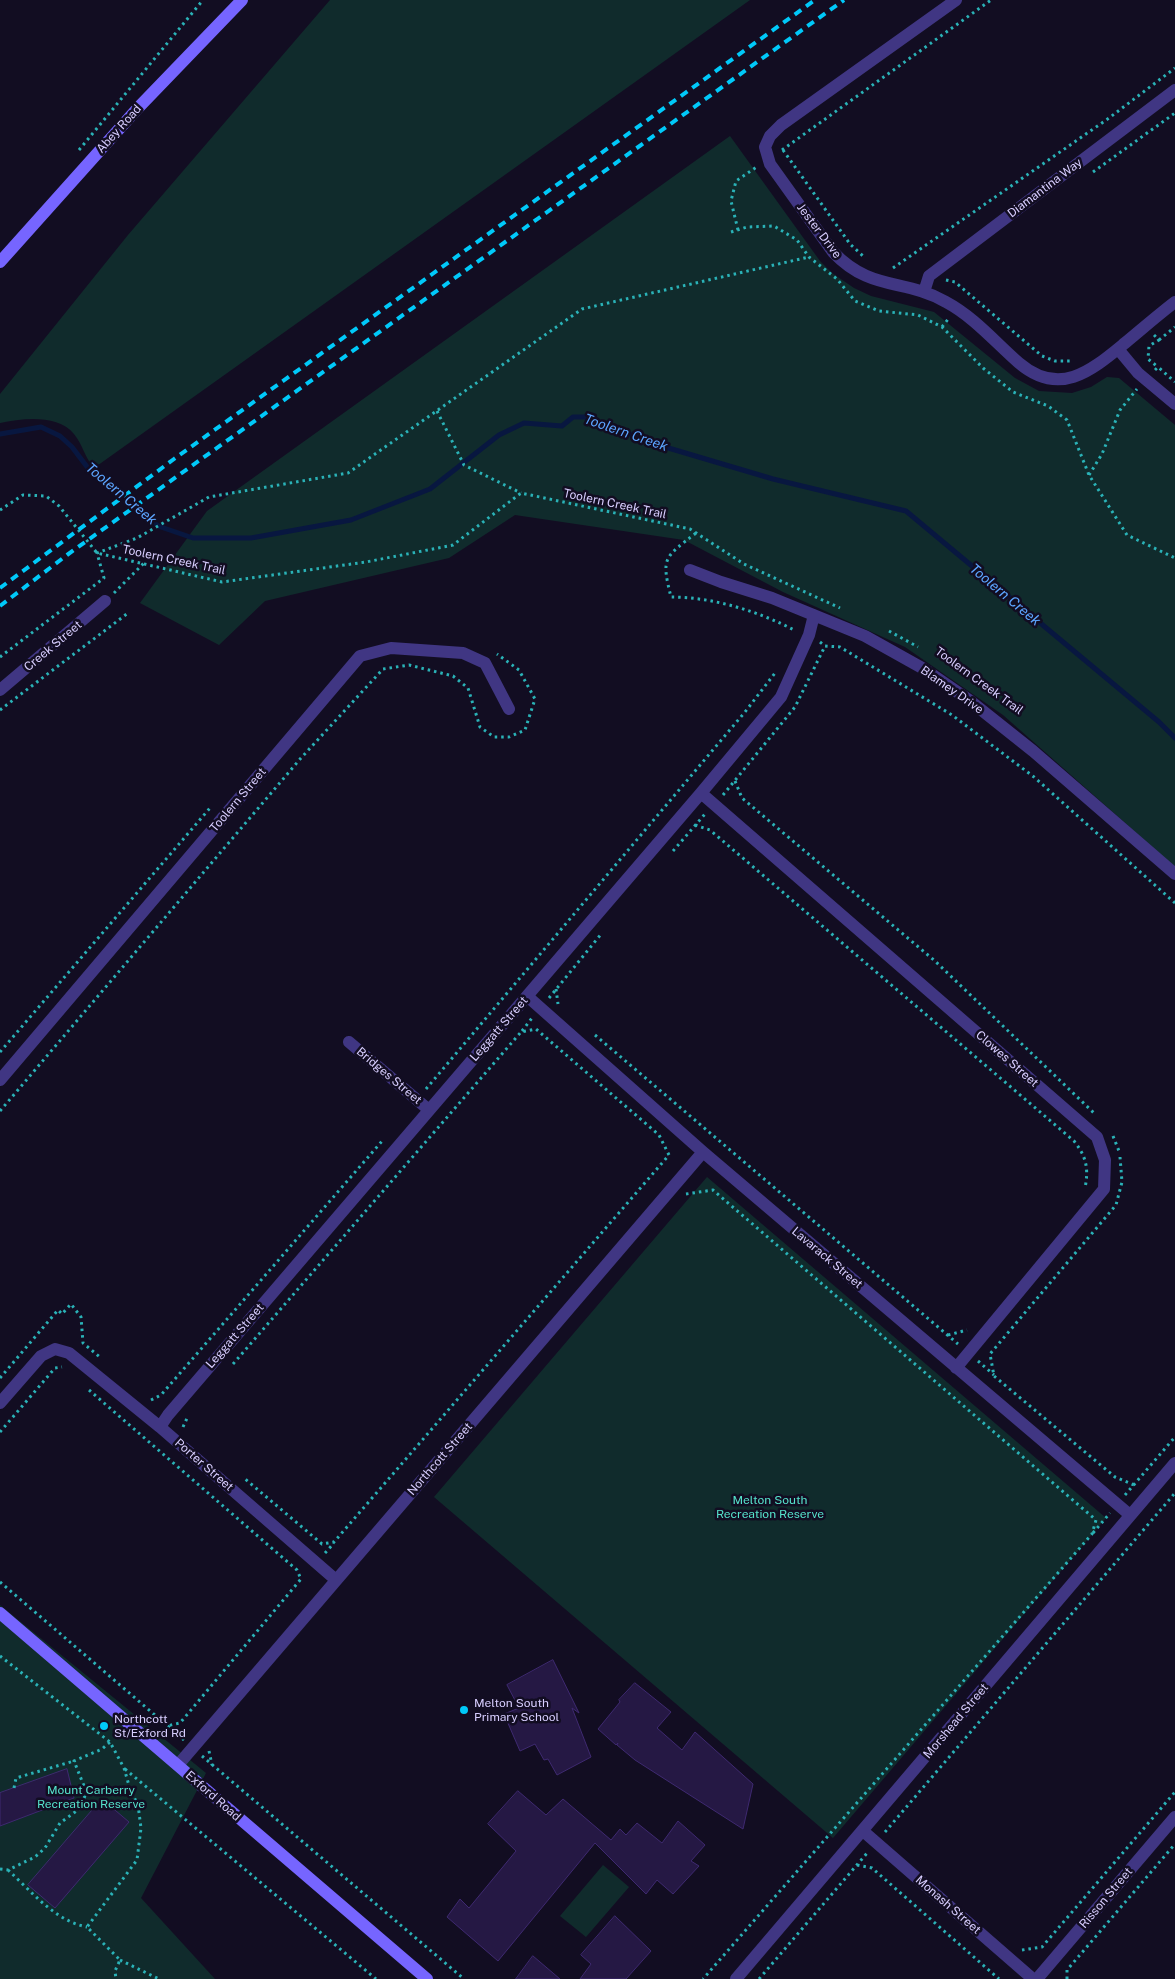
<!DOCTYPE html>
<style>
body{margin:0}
canvas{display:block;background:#120d22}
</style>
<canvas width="1175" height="1979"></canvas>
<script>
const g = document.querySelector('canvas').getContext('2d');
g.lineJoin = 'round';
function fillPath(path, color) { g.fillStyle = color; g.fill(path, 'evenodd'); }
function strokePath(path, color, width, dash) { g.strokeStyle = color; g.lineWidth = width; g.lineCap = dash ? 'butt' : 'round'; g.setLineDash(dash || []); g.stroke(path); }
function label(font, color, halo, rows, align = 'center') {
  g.font = font + ' "Public Sans",sans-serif'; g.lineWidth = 5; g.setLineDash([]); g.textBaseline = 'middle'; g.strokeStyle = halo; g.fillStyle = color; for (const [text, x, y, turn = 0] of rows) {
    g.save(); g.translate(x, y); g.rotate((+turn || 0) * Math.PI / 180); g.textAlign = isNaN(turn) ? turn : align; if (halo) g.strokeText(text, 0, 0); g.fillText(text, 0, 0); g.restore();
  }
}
fillPath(new Path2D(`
 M330,0H750L94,468C85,458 83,445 74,434C58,414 23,418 0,423V394L128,235Z
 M730,136L820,261L832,273L854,288L871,296L934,312L1015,378L1039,391L1072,393L1091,387L1107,377L1119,378L1175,425V867L1003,715L905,647L783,592L684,540L515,515L449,558L265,601L219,645L140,603L207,511Z
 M707,1177L1106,1518L833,1838L434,1497Z
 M0,1605L206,1773L141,1898L215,1979H0Z
 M603,1865L629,1887L586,1937L560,1916Z`), '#102b2c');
strokePath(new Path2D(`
 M0,434L41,427L60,436L72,447L91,472L117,487L158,526L193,538H251L351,520L430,489L499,435L524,423L562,426L573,417H585L665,447L773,479L906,511L1159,722L1175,738`), '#081740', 5);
const building = new Path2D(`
 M553,1660L579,1713L572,1708L591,1757L557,1775L548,1759L544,1760L535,1744L520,1751L504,1714L519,1708L507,1685Z
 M635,1683L671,1712L657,1728L682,1750L695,1732L753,1784L743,1829L635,1760L617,1745L618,1743L616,1745L598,1729L620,1702L619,1700Z
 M67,1769L74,1798L0,1826V1793Z
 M518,1791L546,1815L563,1799L611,1840L620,1829L626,1835L637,1823L662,1843L678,1821L705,1845L691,1861L699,1866L673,1894L657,1880L646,1894L595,1843L498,1961L447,1917L460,1899L469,1908L516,1851L488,1824Z
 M102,1799L129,1822L55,1908L28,1885Z
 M615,1916L651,1951L626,1979H580L591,1964L581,1955Z
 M533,1956L560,1979H516Z`);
fillPath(building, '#251844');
strokePath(building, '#3e2970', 1);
strokePath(new Path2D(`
 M79,150L203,0
 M782,150L991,0
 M783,150L850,244L863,256
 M1093,172L1175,113
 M738,230L731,201L736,181L758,166
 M731,232L747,227L774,226L797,240L809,257L837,279L855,301L879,311L918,315L942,327L983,368L1013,392L1048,406L1067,420L1089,475L1127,535L1175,558
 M893,268L1109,118L1175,68
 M946,280L955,282L1042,356L1055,361H1071
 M942,327L949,318
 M1154,335L1159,340L1149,346L1148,359L1158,367
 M1159,340L1175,327
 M1155,370L1158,367L1175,382
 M437,411L464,465L521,493
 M1089,475L1102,454L1120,410L1137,389
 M0,510L23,495L46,496L59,506L97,553L222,582L366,562L453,545L521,493L690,529L744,564L840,608
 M696,533C664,558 661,557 671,597C712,597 758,611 794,630
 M114,593L144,563
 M889,631L918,647
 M820,642L825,646L840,647L952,715L1034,777L1175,903
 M0,657L104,578L97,553L137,538L209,497L348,473L582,309L809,257
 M0,710L128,613
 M735,781L742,798L935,961L1095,1114
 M723,795L795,707L825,646
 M695,825L710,830L1074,1141C1086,1156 1089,1168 1085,1188
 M673,851L705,814
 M556,989L558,1004
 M549,998L602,933
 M522,1031L532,1018
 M595,1035L958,1344
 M0,1052L210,808
 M426,1089L745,712L775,673
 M0,1111L301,758L383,669L409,665L453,676L468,688L480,727L494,737H509L525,730L535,699L519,670L497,654
 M1113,1136L1119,1151
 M1120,1157L1122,1182L1116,1205L990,1354L994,1376L1115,1477L1134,1485
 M686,1194L713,1190L1096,1520L1092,1534L703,1979
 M948,1335L967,1330
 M978,1361L994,1375
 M233,1364L521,1032L536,1029L659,1135L669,1155L334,1542L322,1544L244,1478
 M0,1378L58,1310L62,1314L71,1304L81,1317L83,1343L101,1358
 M89,1390L297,1570L301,1579L180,1723L167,1726
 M151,1400L161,1395L383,1140
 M183,1427L188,1416
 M0,1432L55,1368L62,1367
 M1125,1495L1175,1437
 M1093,1533L1110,1513
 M325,1553L334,1543
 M0,1582L184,1740
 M0,1656L110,1742L124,1768L130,1789L138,1805L141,1828L137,1860L87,1927L120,1960L115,1971L116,1979
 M209,1751L212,1765
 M202,1756L464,1979
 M125,1769L376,1979
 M14,1788L16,1778L74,1761
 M885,1832L1175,1493
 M857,1865L872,1868L999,1979
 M0,1869L8,1870L35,1857L45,1848L60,1823L82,1807L86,1791L74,1761L102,1749L110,1742
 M8,1870C31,1891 55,1921 87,1927
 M1022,1950L1042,1947L1175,1792
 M120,1960L159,1979
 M759,1979L868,1852
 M1067,1979V1970L1175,1844`), '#2ab2b7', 3, [2.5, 4]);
strokePath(new Path2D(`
 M956,0L781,125L770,136L765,147L770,164L833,252C871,292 904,278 946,302C974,317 995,342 1019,363C1060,398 1092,370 1125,343C1142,329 1158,315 1175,302
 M924,292L929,276L1175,90
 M1118,349L1138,373L1175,404
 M690,570L721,582L772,598L865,636L924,669L969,700L1033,751L1175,874
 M0,690L105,601
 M701,793L1097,1137L1105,1160L1104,1189L956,1368
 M527,996L703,1152L1130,1515
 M349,1042L429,1110
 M0,1080L360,656L391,648L463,653L485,663L509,709
 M0,1403L41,1356L55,1349L69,1353L160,1427L336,1580
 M160,1427L168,1415L701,793L781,697L809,635L814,615
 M178,1765L703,1152
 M863,1831L1033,1979
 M736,1979L1175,1463
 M1037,1979L1175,1817`), '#403683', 12);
strokePath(new Path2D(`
 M0,262L137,109L242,0
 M0,1613L427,1979`), '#7665ff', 12);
strokePath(new Path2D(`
 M0,588L174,459L815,0
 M0,606L67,555L844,0`), '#00c9f9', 4, [8, 6]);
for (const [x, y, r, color] of [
 [464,1710,5,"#00c9f9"],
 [104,1726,5,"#00c9f9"]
]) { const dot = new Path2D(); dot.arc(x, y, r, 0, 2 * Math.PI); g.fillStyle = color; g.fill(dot); strokePath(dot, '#120d22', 2); }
label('12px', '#d8ceff', '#120d22', [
 ["Abey Road",119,129,-48],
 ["Diamantina Way",1045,188,-37],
 ["Jester Drive",819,231,53],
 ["Toolern Creek Trail",615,504,12],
 ["Toolern Creek Trail",174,560,12],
 ["Creek Street",53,646,-40],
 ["Toolern Creek Trail",979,681,36],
 ["Blamey Drive",952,690,35],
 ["Toolern Street",238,800,-50],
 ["Leggatt Street",499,1029,-49],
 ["Clowes Street",1007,1059,41],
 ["Bridges Street",389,1076,40],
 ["Lavarack Street",827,1258,40],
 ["Leggatt Street",235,1336,-49],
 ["Northcott Street",440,1459,-49],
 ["Porter Street",204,1465,41],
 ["Morshead Street",956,1721,-50],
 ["Exford Road",213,1796,41],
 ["Risson Street",1106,1898,-50],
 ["Monash Street",948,1905,41]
]);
label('12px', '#56e3cc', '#120d22', [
 ["Melton South",770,1500],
 ["Recreation Reserve",770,1514],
 ["Mount Carberry",91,1790],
 ["Recreation Reserve",91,1804]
]);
label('12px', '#d8ceff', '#120d22', [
 ["Melton South",474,1703],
 ["Primary School",474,1717],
 ["Northcott",114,1719],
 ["St/Exford Rd",114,1733]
], 'left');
label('italic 14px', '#5ca5ff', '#120d22', [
 ["Toolern Creek",626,433,19],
 ["Toolern Creek",121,494,40],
 ["Toolern Creek",1005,595,40]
]);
</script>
